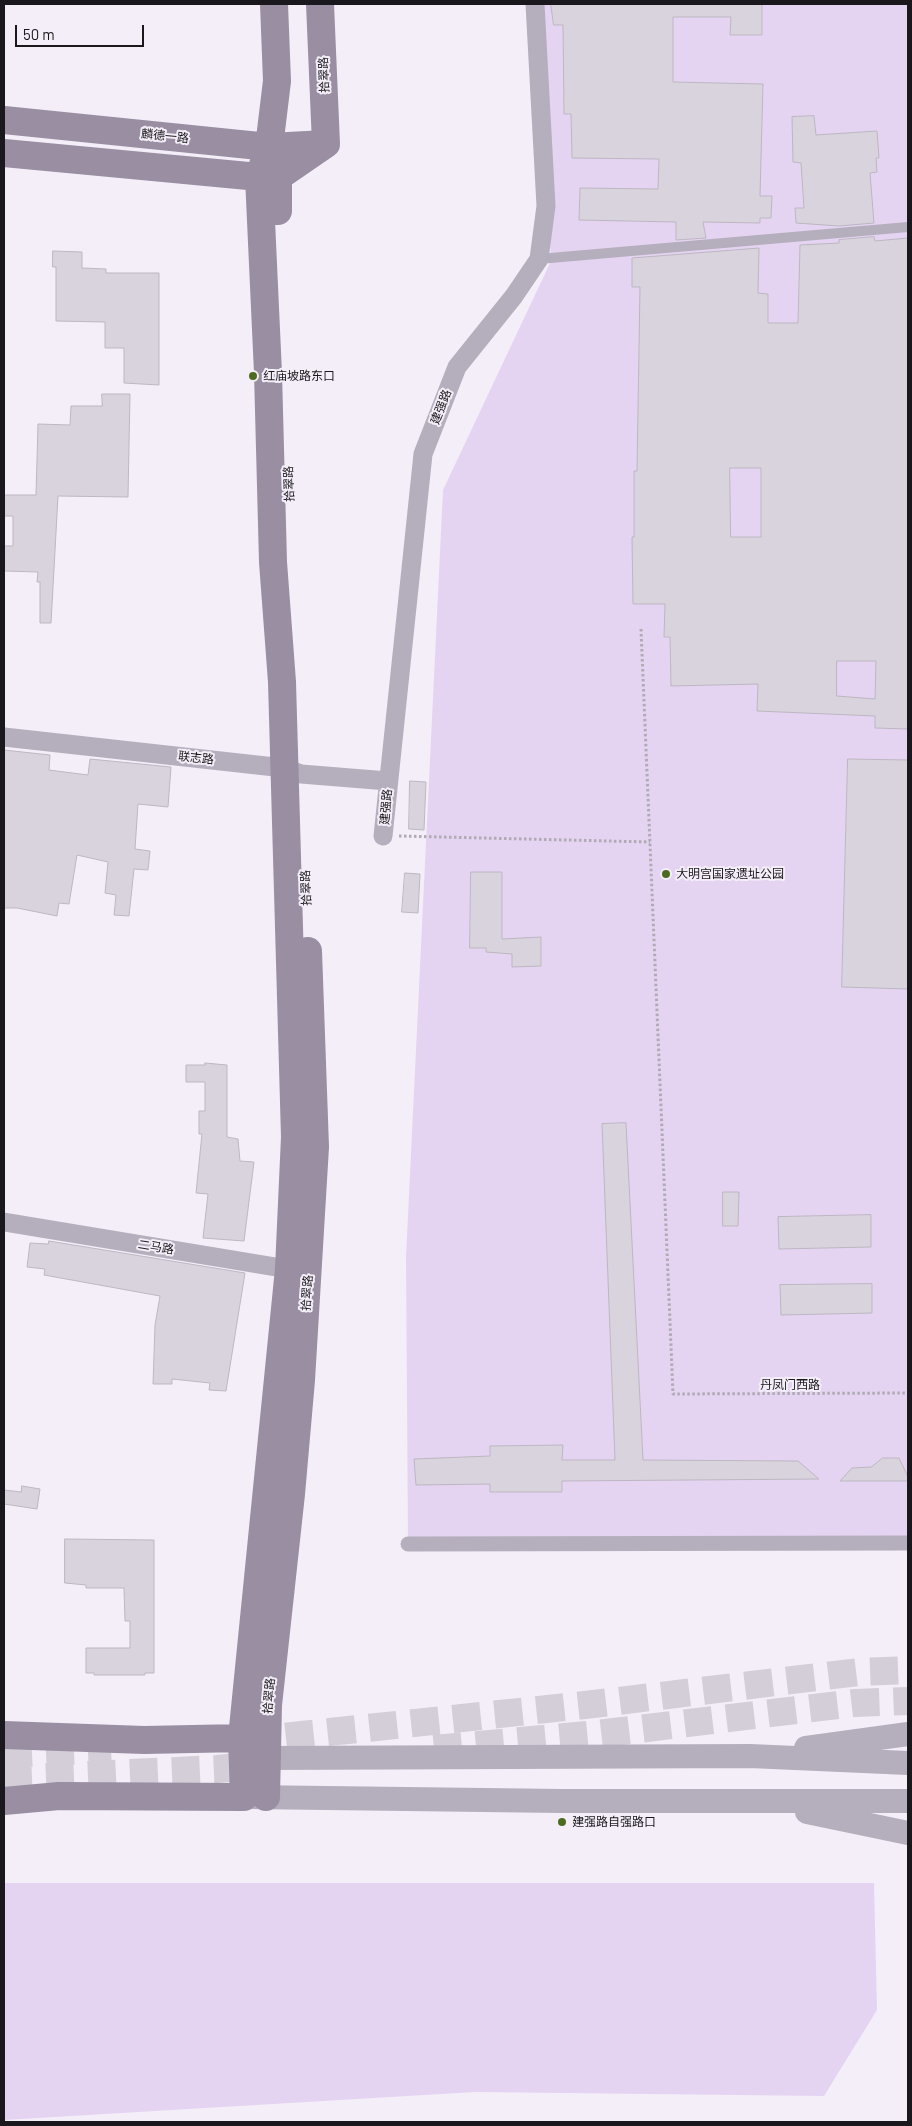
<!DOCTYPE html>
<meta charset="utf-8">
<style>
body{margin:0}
#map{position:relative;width:912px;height:2126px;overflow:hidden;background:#f4eef9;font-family:Barlow,sans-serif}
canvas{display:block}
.frame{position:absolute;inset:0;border:5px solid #1a181c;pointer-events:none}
.scale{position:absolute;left:15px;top:25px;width:129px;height:22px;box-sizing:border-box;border:2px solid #1a181c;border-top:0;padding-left:6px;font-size:15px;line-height:18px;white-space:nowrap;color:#1a181c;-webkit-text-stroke:4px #f4eef9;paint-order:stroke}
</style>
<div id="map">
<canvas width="912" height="2126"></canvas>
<div class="frame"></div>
<div class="scale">50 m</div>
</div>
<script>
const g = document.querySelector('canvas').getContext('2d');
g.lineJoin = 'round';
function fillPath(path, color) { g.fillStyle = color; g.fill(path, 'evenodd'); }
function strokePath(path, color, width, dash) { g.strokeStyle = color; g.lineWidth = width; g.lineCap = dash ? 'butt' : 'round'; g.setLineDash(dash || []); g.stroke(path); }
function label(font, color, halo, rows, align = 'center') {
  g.font = font + ' Barlow,"Noto Sans SC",sans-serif'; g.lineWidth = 4; g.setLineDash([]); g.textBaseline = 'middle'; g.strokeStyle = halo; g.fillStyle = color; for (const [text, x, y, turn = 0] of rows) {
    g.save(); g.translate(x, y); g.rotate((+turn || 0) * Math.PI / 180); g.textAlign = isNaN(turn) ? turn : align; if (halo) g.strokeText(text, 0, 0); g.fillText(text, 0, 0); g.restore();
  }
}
fillPath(new Path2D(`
 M538,4H908V1545L408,1544L406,1257L443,490L551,261Z
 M4,1883H874L877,2010L824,2096L475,2092L4,2120Z`), '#e4d4f2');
const building = new Path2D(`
 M551,4H762V35H730L731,17H673V82L763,84L760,196H772L771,218H760V223L703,222L706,238L676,240V222L579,220L580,188L658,189L659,159L572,158L571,114H564L563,25H554Z
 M814,116L816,135L877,131L879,158H876L877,172L870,173L874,223L839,226L796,223L795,208H804L801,163L793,162L792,117Z
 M874,237L875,241L908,238V729L875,728V716L757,711L758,684L671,686L670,637H664L665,604H633L632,537H634V471H637L640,287H632V258L759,248L758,293L768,294V323H798L800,245L839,243V240ZM730,468H761V537H731ZM837,661H876L875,699L837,696Z
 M53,251L82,252V268L106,269V273H159V385L124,383V348H105V322L56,321V267H53Z
 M102,394H130L128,497L58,496L51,623H40V582H37L38,572L4,571V546H13V516H4V495H36L38,424L70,425L71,406H102Z
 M4,750L50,755L49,770L88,775L90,759L171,767L168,807L138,804L135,849L150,851L148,870L134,869L129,916L114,915L116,895L105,893L108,862L77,855L69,904L59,903L57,916L17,908H4Z
 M848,759L908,760V989L842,987Z
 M410,781L426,782L424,830L409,829Z
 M471,872H502V939L541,937V966L512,967V954L486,952V948H470Z
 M405,873L420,874L418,913L402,912Z
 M205,1063L227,1065V1137L238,1139L240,1161L254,1162L244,1241L203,1238L208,1194L196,1193L202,1134H199V1111H205V1082H186V1065H205Z
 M626,1123L643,1460L798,1461L819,1479L562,1481V1492H490V1484L416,1485L414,1459L490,1456V1446L563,1445L562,1460H615L602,1124Z
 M723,1192H739L738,1226H723Z
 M871,1215V1247L779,1249L778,1217Z
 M49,1241L245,1273L226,1391L209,1390L210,1383L172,1379V1384H153L155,1325L160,1296L44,1275L45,1269L27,1267L30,1243L48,1244Z
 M872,1284V1313L781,1315L780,1285Z
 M883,1458H899L908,1477V1481H840L852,1468L871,1467Z
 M22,1486L40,1489L37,1509L4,1504V1490L21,1492Z
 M65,1539L154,1540V1673H145V1675H94V1673H86V1648H130V1621H125L124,1588H86V1585L65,1583Z`);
fillPath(building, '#d9d3de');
strokePath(building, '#bdb7c2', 1);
strokePath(new Path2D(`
 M244,1741L585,1705L859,1672L908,1670
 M434,1749L597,1734L855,1703L908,1701
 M4,1754L111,1749
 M4,1779L217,1769L267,1764`), '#d3ced8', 28, [28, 14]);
strokePath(new Path2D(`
 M641,629L673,1394L908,1393
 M399,836L650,842`), '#afaab3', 3, [2.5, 2.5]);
strokePath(new Path2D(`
 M539,259L908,227`), '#b5aebc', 10);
strokePath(new Path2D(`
 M408,1544L908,1543`), '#b5aebc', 15);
strokePath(new Path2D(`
 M4,737L284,768L301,774L388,781
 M383,836L423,454L457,367L514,296L539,259L546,206L535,4
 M4,1222L300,1271`), '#b5aebc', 19);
strokePath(new Path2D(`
 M253,1747L267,1758L750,1756L908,1763
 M806,1748L908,1734
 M248,1797L562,1801H908
 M807,1812L908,1833`), '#b5aebc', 24);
strokePath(new Path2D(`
 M4,120L269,147L326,144
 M4,153L259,177H278
 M278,211V177L326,144L320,4
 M4,1735L144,1740L242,1738
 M266,1797L268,1705L291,1494L301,1380L315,1147L308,951
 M4,1801L59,1796L244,1797L242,1738L289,1269L295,1137L282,682L273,562L268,373L259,177L269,147L277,81L274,4`), '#998ea2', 28);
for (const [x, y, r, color] of [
 [253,376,5,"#4c6b21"],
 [666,874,5,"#4c6b21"],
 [562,1822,5,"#4c6b21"]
]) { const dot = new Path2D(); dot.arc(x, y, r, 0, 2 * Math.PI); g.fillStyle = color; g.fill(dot); strokePath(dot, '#f4eef9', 2); }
label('12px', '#1a181c', '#f4eef9', [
 ["拾翠路",324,75,-92],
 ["麟德一路",165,136,6],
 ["建强路",441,407,-69],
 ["拾翠路",289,484,-92],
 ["联志路",196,758,6],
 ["建强路",386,807,-85],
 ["拾翠路",306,888,-92],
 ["二马路",156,1247,9],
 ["拾翠路",307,1293,-86],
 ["丹凤门西路",790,1385],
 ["拾翠路",269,1696,-85]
]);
label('12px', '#1a181c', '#f4eef9', [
 ["红庙坡路东口",263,376],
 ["大明宫国家遗址公园",676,874],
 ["建强路自强路口",572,1822]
], 'left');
</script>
